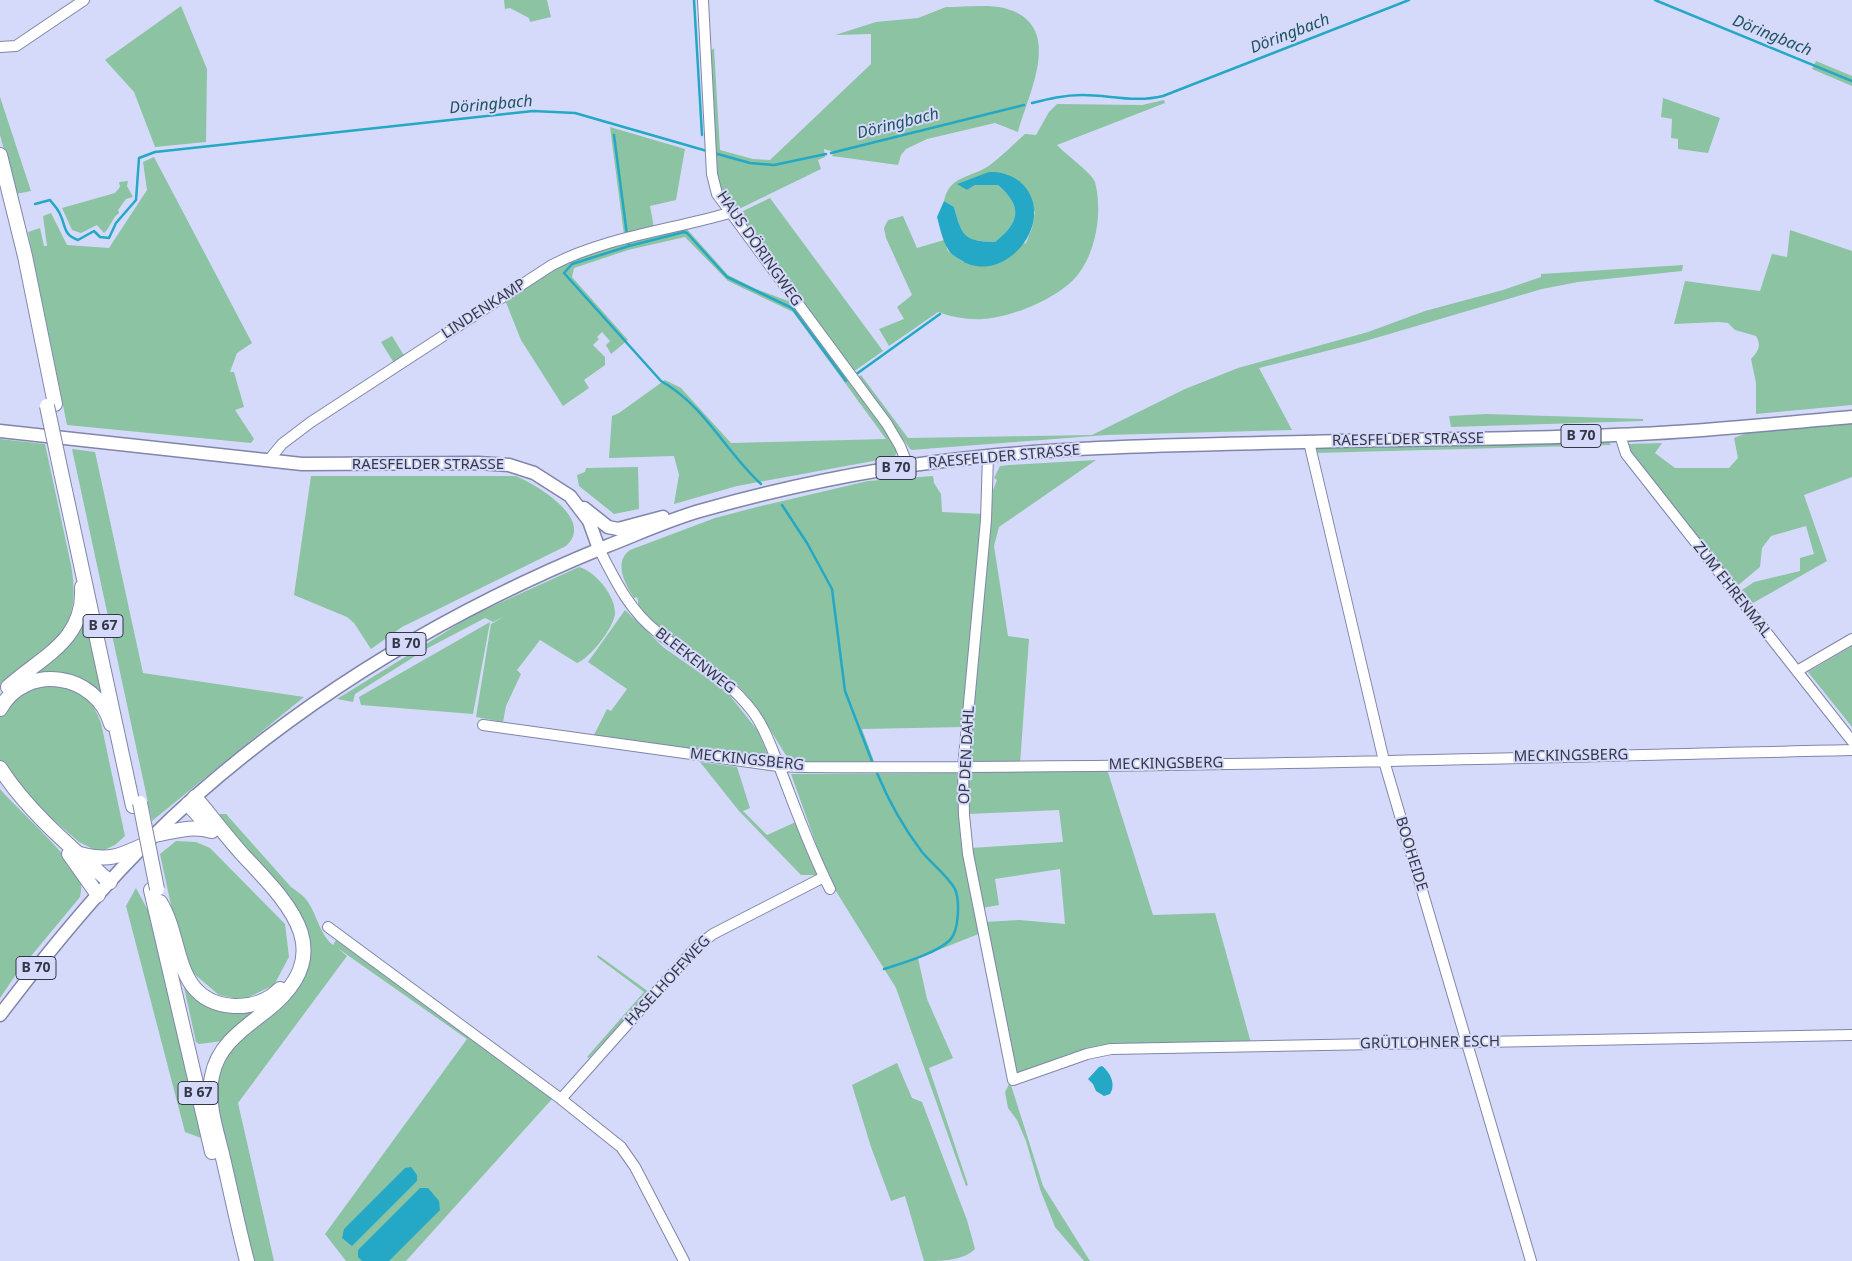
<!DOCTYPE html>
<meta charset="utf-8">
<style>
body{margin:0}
canvas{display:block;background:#d5dafa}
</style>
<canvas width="1852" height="1261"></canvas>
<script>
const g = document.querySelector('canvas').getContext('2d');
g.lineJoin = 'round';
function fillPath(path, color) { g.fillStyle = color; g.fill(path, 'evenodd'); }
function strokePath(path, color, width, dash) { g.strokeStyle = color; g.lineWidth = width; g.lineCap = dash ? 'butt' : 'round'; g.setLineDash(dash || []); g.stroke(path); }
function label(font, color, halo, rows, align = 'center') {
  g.font = font + ' "Noto Sans",sans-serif'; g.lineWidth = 4; g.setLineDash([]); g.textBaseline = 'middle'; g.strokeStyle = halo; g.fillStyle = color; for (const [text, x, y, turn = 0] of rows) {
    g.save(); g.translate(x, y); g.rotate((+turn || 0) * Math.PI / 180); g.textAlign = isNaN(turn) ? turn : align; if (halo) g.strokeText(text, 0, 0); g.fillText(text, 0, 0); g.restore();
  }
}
fillPath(new Path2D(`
 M504,0H547L551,17L530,22L529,18L510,8L505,9Z
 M181,6L207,69L206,142L155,147L134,92L105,60Z
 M946,7C962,7 988,4 1004,8C1066,24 1029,92 1018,132L995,123L927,139L906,149L901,155L898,165L832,156L834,152L824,149L825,157L818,160L821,169L739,209L732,208L718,182L710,52L714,48L720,150L753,159L770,160L871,64V34L835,35L876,22L918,18Z
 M1816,61L1852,76V86L1812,69Z
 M0,97L31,191L16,194L0,135Z
 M1663,98L1720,118L1708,153L1678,149V139L1671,138L1672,119L1661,117Z
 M1164,100L1165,103L1057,145C1065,154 1092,173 1095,182C1103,212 1096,254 1076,277C1057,299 1012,317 983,319C968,320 952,317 938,312L889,346L879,329L904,319L897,307L912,295L886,238L884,228L888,220L903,216L917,248L944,240L948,251L963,262L1026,243L1032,228L1035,212C1006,168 1008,165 958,184L967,190L975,185H998C1023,207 1020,222 995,242C963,241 962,237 954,207L944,201C949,175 972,178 990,165C1002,156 1014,144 1025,134L1036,135L1049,112L1057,104L1142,105Z
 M610,127L685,149L676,200L650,206L654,228L624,235Z
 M154,157L252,343L237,353L230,372H234L244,407L235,410L254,439L251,443L67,425L28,232L40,228L44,246H47L43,216L51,213L67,245L109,248L147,190L143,162Z
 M128,181L127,186L133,197L126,199L118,210L119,213C111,219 111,227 104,233L97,225L81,233L72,230L62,208L115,193L120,187L119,182Z
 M770,198L883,351L853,372L739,218L741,212Z
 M686,228L728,275L756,289L791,302L889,434L897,449L895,457L737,486L674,504L679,475L674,456L609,458L612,416L619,413L665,380L681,388L731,443L886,439L793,312L728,281L685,237L628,250L574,268L572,277L628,340L611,354L606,345L610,341L602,332L597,337L599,339L593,345L605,357V365L584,380L589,388L563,406L521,340L505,300C521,290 536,277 553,268C594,247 642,238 686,228Z
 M1790,230L1852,251V405L1756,414V383L1751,359C1758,352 1762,345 1756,336L1735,330L1728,323L1718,322L1674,324L1685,281L1760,291L1772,254L1787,257Z
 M1683,265L1682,271L1578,282L1542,289L1362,342L1259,368L1292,430L1106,435L911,450L857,378L861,375L908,438L1092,435L1185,389L1238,368L1368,332L1425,311L1503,290L1541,277V274Z
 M392,336L405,357L394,363L381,342Z
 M1486,414L1643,419V421L1451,427L1449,416Z
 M1852,422V477L1804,495L1827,561L1753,603L1742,590L1754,582L1800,571V558L1814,554L1806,526L1771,536L1762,548L1760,567L1736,587L1632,456L1626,444L1662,443L1655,453L1675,468H1729L1738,458L1734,438L1754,430Z
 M0,439L45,444L71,565C84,637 47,644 0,684Z
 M1607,440L1611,445L1315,453L1318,447Z
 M72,449L95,452L143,673L304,697L152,821Z
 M1096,460L999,527L994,546L1008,636L1029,639L1020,764H972L968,759L993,490L997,480L994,478L1000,466L1010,465Z
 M638,467L639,509L614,514L579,486L577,475L585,472L586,468Z
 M311,476H516C537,485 596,520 566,546L402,627L371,649L354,623L347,617L294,595Z
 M933,476L934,483L941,494L942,512L983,514L964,727L862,729L875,764L793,765C774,740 763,711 741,689C724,672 641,619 638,604C638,602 638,599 637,597L634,598C625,584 613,562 630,550L715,518L757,507L868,481Z
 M579,567C595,571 616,596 615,614C613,629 590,658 577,663L540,640L517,670L521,674L506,706L503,722L476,717L491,624L505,616L493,622L485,618L428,648L355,694L353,702L337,699L473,615Z
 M86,603L110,712L96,692L26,679Z
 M625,610L663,647L727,692L758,731L768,755L762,761L593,737L607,709L611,711L627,689L588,662Z
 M490,622L473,714L361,705L359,697Z
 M1852,646V727L1808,672Z
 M54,683C79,689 92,698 101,723L125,836L115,845L104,850L93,849L79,842L34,803L0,760V713L7,702L36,685Z
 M700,762L737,767L750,808L743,811L767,835L798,821L819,875H801L739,811Z
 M1106,766L1153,915L1215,913L1251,1043L1110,1046L1019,1075L1015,1072L985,922L1019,920L1065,924L1060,869L995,879L999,905L982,908L971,848L1063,842L1059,810L968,814L967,776L972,771Z
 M956,773L960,778L981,933L918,958L927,999L953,1058L929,1068L968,1185L966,1186L896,988L829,880L791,774Z
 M0,789C19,811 72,857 81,881C82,886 81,891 80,897L17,973L0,998Z
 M215,814H226L291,887C295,890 300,893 304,897C317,911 318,933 333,945L336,940L552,1099L406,1261H346L325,1234L467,1039L336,947L347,956L238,1103L274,1261H252L214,1107L219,1074L234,1045L273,1014L289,995L306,937Z
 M176,841L196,842L210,848L285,924L289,957L274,985L243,1000L219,995L193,973L180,947L160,854Z
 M136,888L151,916L201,1138L185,1132L126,906Z
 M598,955L649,992L589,1058L587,1057L644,992L597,957Z
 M182,978L202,1000L271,1001L223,1041L199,1044L196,1042Z
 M897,1063L912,1098L922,1102L967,1220L975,1249C963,1261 941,1261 924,1261L905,1196L891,1201L871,1147L852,1085Z
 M1010,1082L1043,1186L1090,1261H1084L1055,1227L1040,1189L1026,1141L1017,1120L1008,1108L1005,1092Z`), '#8cc3a2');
fillPath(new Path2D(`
 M989,172C1003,171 1018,177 1026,188C1055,227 1001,288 959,259C955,256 950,254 948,249C942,240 940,227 937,217L944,201L954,207C962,236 963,241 995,242C1020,222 1023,207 998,185H975L967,190L957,184Z
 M1102,1066C1111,1073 1116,1085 1110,1094L1104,1096L1096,1091L1093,1084L1088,1079L1099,1067Z
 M411,1167L417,1175V1181L352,1246L342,1238L344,1229L405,1168Z
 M420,1188H428L439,1201L440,1210L389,1261H362L358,1257V1250Z`), '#25a8c5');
strokePath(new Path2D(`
 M694,0L702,135
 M1655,0L1852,81
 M1032,103C1048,99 1064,95 1082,95C1110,95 1135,103 1163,96L1409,0
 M614,135L627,235
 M714,153L750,163L774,165L826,154
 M831,153L1024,105
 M35,204L50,200C53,204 58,209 60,214C66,226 63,235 78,240L94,231L100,237L109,238L116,223L136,200L139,158L155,152L533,111L575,113L707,151
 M628,240L629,246L684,232L687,233L727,277L792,308L846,381
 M629,246L572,264L564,273L661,381C704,405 726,452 761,484
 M855,375L940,314
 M782,505L807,543L832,589L845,691L873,764
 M877,773C889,802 903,827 922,852C932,864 948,876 955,889C960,901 959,931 950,940C937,953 903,963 884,969`), '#25a8c5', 2.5);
const minor = new Path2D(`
 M703,0L712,174L717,194L887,424L900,446L908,466
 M0,47L16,46L84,0
 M1620,435L1626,454L1852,741
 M1309,442L1384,761L1531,1261
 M988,456L986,520L963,768L964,815L968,854L1013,1080L1087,1054L1111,1049L1852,1035
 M268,461L282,444L311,422L552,265C606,237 671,230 729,213
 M599,549C615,580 629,610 657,632C690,659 727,677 753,712C765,728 771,747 779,766C795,807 810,850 830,889
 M1797,671L1852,639
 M483,725L778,766L801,767C1152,769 1502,758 1852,750
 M328,927L561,1099L621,1147L635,1167L684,1261
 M561,1099L697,946L713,934L824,877`);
const major = new Path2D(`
 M0,431L302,464L478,463L509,465L534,473L570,496L589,521L599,549
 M584,508L608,527L618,529L663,517
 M0,1015C60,936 124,859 198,794C318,689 459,606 607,546C638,534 670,519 703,510C781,488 862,471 943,461C1075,444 1209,445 1341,441C1440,439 1539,439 1638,434C1709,431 1781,423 1852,417`);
const highway = new Path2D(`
 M0,155L25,256L55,404
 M61,472L133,806
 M8,687C42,656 85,641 82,587
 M0,709C26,662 97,673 111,724
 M0,768C28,812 72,848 110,882
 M195,797C211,816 226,836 243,855C290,905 340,953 266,1011C243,1029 218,1045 212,1076C206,1102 217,1132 223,1158C231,1192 238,1227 247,1261
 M188,804L207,825
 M155,835C176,831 191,825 212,831
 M69,854L98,895
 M80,854C109,862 120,856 146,844
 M151,890L212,1152
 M160,902C184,940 172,1002 234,1006C251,1007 268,1001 280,989`);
strokePath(minor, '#8086aa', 12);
strokePath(major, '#8086aa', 15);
strokePath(highway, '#8086aa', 16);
strokePath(minor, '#fff', 10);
strokePath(major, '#fff', 12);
strokePath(highway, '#fff', 14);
const highwayBridge = new Path2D(`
 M47,406L61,472
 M140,803L157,889`);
strokePath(highwayBridge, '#8086aa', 16, []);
strokePath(highwayBridge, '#fff', 14);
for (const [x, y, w] of [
 [1581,436,40],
 [896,468,40],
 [103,626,40],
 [406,644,40],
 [36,968,40],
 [198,1093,40]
]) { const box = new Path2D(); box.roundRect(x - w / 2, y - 11.5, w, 23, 4); g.fillStyle = '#d5dafa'; g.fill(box); strokePath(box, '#353747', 1); }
label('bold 14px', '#353747', null, [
 ["B 70",1581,436],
 ["B 70",896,468],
 ["B 67",103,626],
 ["B 70",406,644],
 ["B 70",36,968],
 ["B 67",198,1093]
]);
label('15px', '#353747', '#d5dafa', [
 ["HAUS DÖRINGWEG",759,249,55],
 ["LINDENKAMP",484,309,-33],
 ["RAESFELDER STRASSE",1408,440,-1],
 ["RAESFELDER STRASSE",1004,457,-5],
 ["RAESFELDER STRASSE",428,465],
 ["ZUM EHRENMAL",1732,590,52],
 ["BLEEKENWEG",695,661,38],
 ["OP DEN DAHL",967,755,-87],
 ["MECKINGSBERG",1571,756,-1],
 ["MECKINGSBERG",747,760,6],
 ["MECKINGSBERG",1166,764,-1],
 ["BOOHEIDE",1411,854,73],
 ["HASELHOFFWEG",668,981,-47],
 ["GRÜTLOHNER ESCH",1430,1043,-1]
]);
label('italic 16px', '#215360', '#d5dafa', [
 ["Döringbach",1290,34,-21],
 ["Döringbach",1772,36,22],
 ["Döringbach",491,105,-5],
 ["Döringbach",898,124,-14]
]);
</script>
